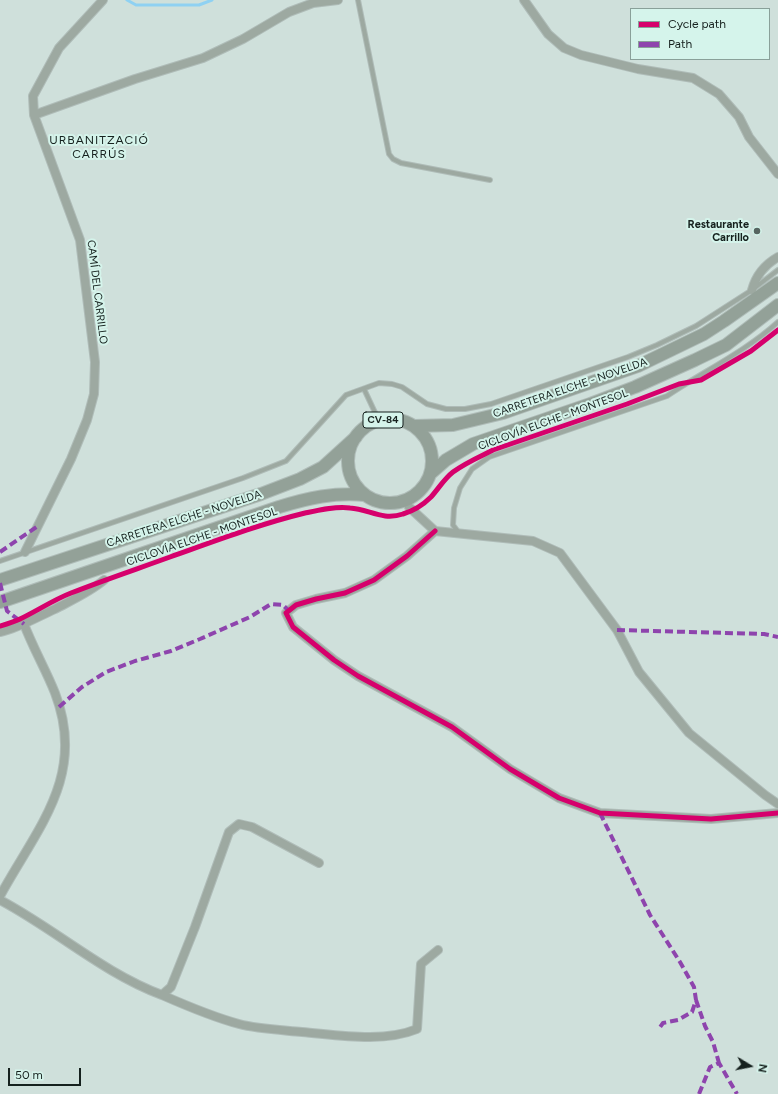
<!DOCTYPE html>
<meta charset="utf-8">
<style>
body{margin:0}
#map{position:relative;width:778px;height:1094px;overflow:hidden;background:#cfe0db;font-family:Figtree,sans-serif}
canvas{display:block}
.legend{position:absolute;left:630px;top:8px;width:140px;height:52px;box-sizing:border-box;background:#d5f4eb;border:1px solid #89a099;margin:0;padding:5px 7px;list-style:none;font-size:12px;color:#16211e}
.legend li{display:flex;align-items:center;gap:8px;height:20px}
.legend b{width:20px;border:1px solid #89a099}
.north{position:absolute;left:730px;top:1046px;width:40px;height:40px;-webkit-text-stroke:3px #d5f4eb;paint-order:stroke;rotate:100deg;font-size:11px;font-weight:700;line-height:16px;text-align:center;color:#16211e}
.north::after{content:'';display:block;margin:auto;width:14px;height:18px;background:#16211e;clip-path:polygon(50% 0,100% 100%,50% 72%,0 100%)}
.scale{position:absolute;left:8px;top:1068px;width:73px;height:18px;box-sizing:border-box;border:2px solid #16211e;border-top:0;padding-left:5px;font-size:12px;line-height:14px;white-space:nowrap;color:#16211e;-webkit-text-stroke:3px #d5f4eb;paint-order:stroke}
</style>
<div id="map">
<canvas width="778" height="1094"></canvas>
<ul class="legend">
<li><b style="height:5px;background:#d6006c"></b>Cycle path</li>
<li><b style="height:5px;background:#8e44ad"></b>Path</li>
</ul>
<div class="north">N</div>
<div class="scale">50 m</div>
</div>
<script>
const g = document.querySelector('canvas').getContext('2d');
g.lineJoin = 'round';
function strokePath(path, color, width, dash) { g.strokeStyle = color; g.lineWidth = width; g.lineCap = dash ? 'butt' : 'round'; g.setLineDash(dash || []); g.stroke(path); }
function label(font, color, halo, rows, align = 'center') {
  g.font = font + ' Figtree,sans-serif'; g.lineWidth = 4; g.setLineDash([]); g.textBaseline = 'middle'; g.strokeStyle = halo; g.fillStyle = color; for (const [text, x, y, turn = 0] of rows) {
    g.save(); g.translate(x, y); g.rotate((+turn || 0) * Math.PI / 180); g.textAlign = isNaN(turn) ? turn : align; if (halo) g.strokeText(text, 0, 0); g.fillText(text, 0, 0); g.restore();
  }
}
strokePath(new Path2D(`
 M127,0L136,5H199L212,0`), '#8fd1f2', 3);
const lane = new Path2D(`
 M358,0L389,154L393,159L401,163L490,180
 M364,389L379,421
 M459,533L453,525L454,508L460,488L472,469L489,457L667,396C704,371 745,352 778,322
 M0,561L243,478L286,461L346,395L379,383L392,384L402,387L427,404L446,409H465L491,404L628,357L657,345L696,326L752,290L778,270`);
const street = new Path2D(`
 M524,0L548,34L564,48L581,55L638,69L693,78L719,94L739,117L749,137L778,174
 M34,115L135,79L203,58L243,39L289,12L313,3L338,0
 M752,290C756,275 764,265 778,257
 M406,500L409,507L435,531L533,541L560,553L617,630L639,672L689,733L765,795L778,804
 M435,531L407,556L374,580L345,593L316,599L296,605L286,613L293,627L334,660L358,676L452,727L510,769L559,798L600,813L711,819L778,813
 M25,552L71,459L87,420L94,394L95,362L80,240L34,115L33,96L59,48L103,0
 M0,632C19,628 37,617 55,609C72,600 90,592 104,580
 M0,896C37,828 87,776 55,693C46,670 33,648 24,624
 M0,900C55,929 103,973 162,995L171,987L195,927L229,832L239,824L252,827L319,863
 M162,995C187,1006 213,1017 239,1024C258,1029 282,1030 302,1032C338,1035 383,1043 417,1029L421,964L438,950`);
const primary = new Path2D(`
 M348 461a42 42 0 1 1 84 0a42 42 0 1 1-84 0Z
 M414,426L453,425L503,413L638,366L704,334L724,321L778,283
 M430,474L446,460L473,444L590,404L635,387L695,360L726,345L778,305
 M0,580L261,494L300,479L323,467L356,437
 M0,602L279,507C308,498 335,492 365,495`);
strokePath(lane, '#afbcb8', 6);
strokePath(street, '#afbcb8', 10);
strokePath(primary, '#afbcb8', 14);
strokePath(lane, '#9da9a1', 4);
strokePath(street, '#9da9a1', 8);
strokePath(primary, '#93a198', 12);
strokePath(new Path2D(`
 M0,552L38,526
 M0,583L7,611L24,624
 M617,630L764,634L778,637
 M59,707L82,687L106,672L135,661L171,651L200,639L250,617L271,604L283,605L289,611
 M600,813L650,915L680,962L694,987L696,1000L692,1012L678,1020L663,1023L658,1030
 M696,1000L705,1026L713,1042L719,1063
 M699,1094L710,1067L719,1063L737,1094`), '#8e44ad', 4, [8, 4]);
strokePath(new Path2D(`
 M435,531L407,556L374,580L345,593L316,599L296,605L286,613L293,627L334,660L358,676L452,727L510,769L559,798L600,813L711,819L778,813
 M0,626C7,624 14,622 20,619C37,611 53,600 71,593C104,580 137,569 170,557C215,541 260,524 305,513C319,510 336,506 350,508C369,509 382,521 403,514C413,511 424,504 431,497C439,488 444,479 453,472C465,463 479,457 493,450L627,404L679,384L701,380L751,351L778,330`), '#d6006c', 5);
for (const [x, y, r, color] of [
 [757,231,4,"#576460"]
]) { const dot = new Path2D(); dot.arc(x, y, r, 0, 2 * Math.PI); g.fillStyle = color; g.fill(dot); strokePath(dot, '#d5f4eb', 1.5); }
for (const [x, y, w] of [
 [383,420,40]
]) { const box = new Path2D(); box.roundRect(x - w / 2, y - 8, w, 16, 3); g.fillStyle = '#d5f4eb'; g.fill(box); strokePath(box, '#16211e', 1); }
label('bold 10px', '#16211e', null, [
 ["CV-84",383,420]
]);
label('bold 11px', '#16211e', '#d5f4eb', [
 ["Restaurante",749,225],
 ["Carrillo",749,238]
], 'right');
label('11px', '#16211e', '#d5f4eb', [
 ["CAMÍ DEL CARRILLO",97,292,83],
 ["CARRETERA ELCHE - NOVELDA",570,388,-19],
 ["CICLOVÍA ELCHE - MONTESOL",553,420,-20],
 ["CARRETERA ELCHE - NOVELDA",184,519,-18],
 ["CICLOVÍA ELCHE - MONTESOL",202,537,-19]
]);
g.letterSpacing = '1px';
label('12px', '#16211e', '#d5f4eb', [
 ["URBANITZACIÓ",99,140],
 ["CARRÚS",99,154]
]);
g.letterSpacing = '0px';
</script>
